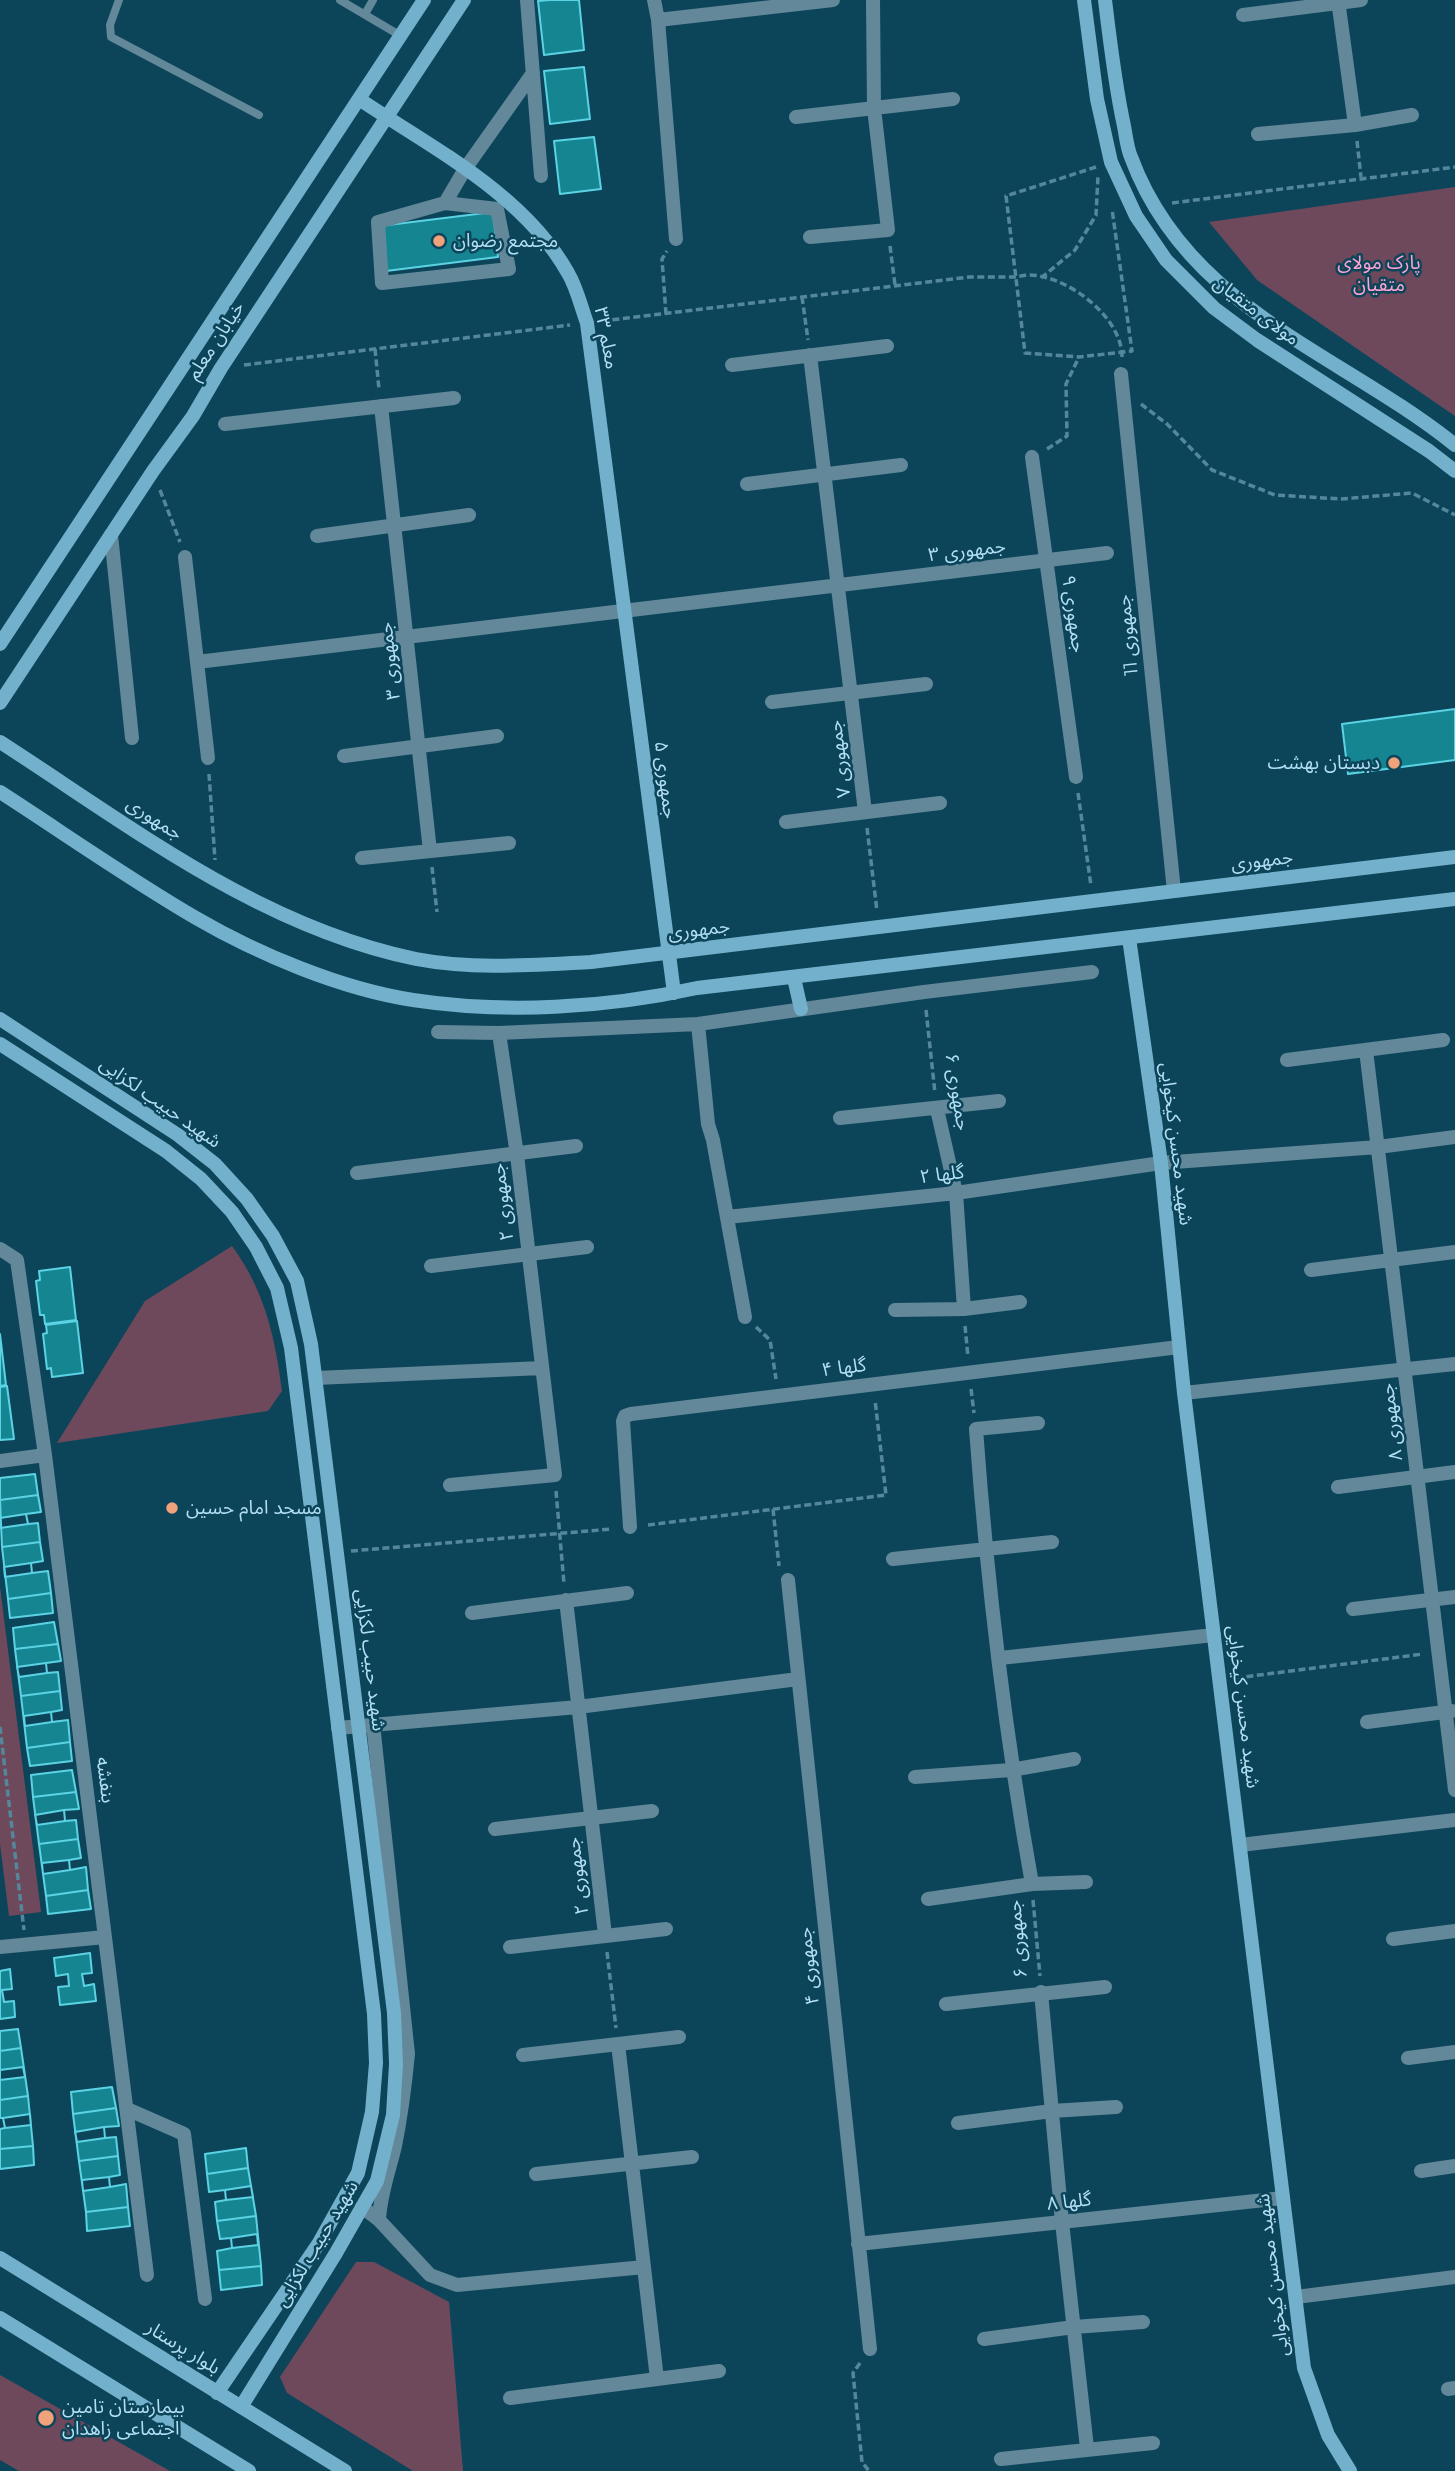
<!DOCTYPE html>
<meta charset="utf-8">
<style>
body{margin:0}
canvas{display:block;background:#0c455a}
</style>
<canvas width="1455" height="2471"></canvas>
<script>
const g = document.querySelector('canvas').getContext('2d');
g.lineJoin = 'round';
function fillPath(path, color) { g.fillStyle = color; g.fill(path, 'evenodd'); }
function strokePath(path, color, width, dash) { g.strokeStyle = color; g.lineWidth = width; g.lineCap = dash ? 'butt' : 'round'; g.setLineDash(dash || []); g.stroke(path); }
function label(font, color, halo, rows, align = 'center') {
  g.font = font + ' Montserrat,"Noto Sans Arabic",sans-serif'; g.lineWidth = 5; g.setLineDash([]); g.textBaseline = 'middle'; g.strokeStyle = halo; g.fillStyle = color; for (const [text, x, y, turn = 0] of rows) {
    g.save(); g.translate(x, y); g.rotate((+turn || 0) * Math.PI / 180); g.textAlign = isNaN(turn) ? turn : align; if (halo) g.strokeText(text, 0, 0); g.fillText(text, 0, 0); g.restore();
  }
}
fillPath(new Path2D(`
 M1455,187V416L1257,280L1209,222Z
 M232,1246C265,1291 275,1337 282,1391L268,1411L57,1443L145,1301Z
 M0,1587L41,1912L9,1916L0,1844Z
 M356,2262H374L449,2302L463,2471H413L287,2393L280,2377Z
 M0,2375L170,2471H19L0,2460Z`), '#6e485b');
const building = new Path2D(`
 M550,0H579L584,50L544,55L538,1Z
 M584,67L590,119L550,124L544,71Z
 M594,137L601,189L560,194L554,141Z
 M493,212L498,257L386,271L380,226Z
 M1455,709V760L1348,774L1342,724Z
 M70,1267L76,1320L45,1324L44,1315H40L36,1281L40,1280L39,1271Z
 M77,1321L83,1373L52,1377L51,1368L47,1369L43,1334L47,1333L46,1325Z
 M0,1334L6,1385L0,1386Z
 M7,1386L14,1439L0,1440V1387Z
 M35,1474L38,1495L0,1500V1478Z
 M38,1495L41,1512L26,1514L28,1524L38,1523L40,1542L2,1547L0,1500Z
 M26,1514L28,1524L0,1528V1518Z
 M40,1542L43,1561L31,1563L32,1573L48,1571L51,1593L8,1599L2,1547Z
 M31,1563L32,1573L5,1577L4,1567Z
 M51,1593L53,1613L10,1618L8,1599Z
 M54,1622L58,1644L15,1649L13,1628Z
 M58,1644L61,1661L46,1663L47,1673L58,1672L60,1691L21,1696L15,1649Z
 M46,1663L47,1673L19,1677L17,1667Z
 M60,1691L62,1710L51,1712L52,1722L68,1720L70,1742L27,1748L21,1696Z
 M51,1712L52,1722L25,1726L24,1716Z
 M70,1742L72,1761L30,1766L27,1748Z
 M72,1770L76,1792L33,1797L31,1775Z
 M76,1792L79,1809L64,1810L65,1821L76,1820L78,1839L39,1844L33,1797Z
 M64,1810L65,1821L37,1825L35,1815Z
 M78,1839L81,1858L69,1860L70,1870L86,1867L88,1890L46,1896L39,1844Z
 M69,1860L70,1870L43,1874L42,1863Z
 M88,1890L91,1909L48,1914L46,1896Z
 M90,1953L92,1973L82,1974L84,1986L94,1984L96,2001L60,2005L58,1987L69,1986L68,1974L56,1976L54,1958Z
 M10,1969L12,1989L2,1990L4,2002L14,2001L15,2017L0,2019V1971Z
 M18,2029L21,2048L0,2051V2031Z
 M21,2048L28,2096L0,2100V2051Z
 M23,2067L25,2077L0,2080V2070Z
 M112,2087L116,2108L73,2114L71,2092Z
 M28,2096L33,2146L0,2149V2129L5,2128L3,2118H0V2100Z
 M116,2108L119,2126L104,2127L105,2138L116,2137L118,2156L79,2161L73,2114Z
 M30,2114L31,2125L5,2128L3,2118Z
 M104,2127L105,2138L77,2142L75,2132Z
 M33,2146L34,2165L0,2169V2149Z
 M246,2148L248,2168L207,2174L205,2154Z
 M118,2156L120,2175L109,2177L110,2187L126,2184L128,2207L86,2212L79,2161Z
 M248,2168L256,2216L217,2221L215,2202L226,2200L225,2190L209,2192L207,2174Z
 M109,2177L110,2187L83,2191L82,2180Z
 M251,2186L253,2197L226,2200L225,2190Z
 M128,2207L130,2226L87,2231L86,2212Z
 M256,2216L261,2266L219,2270L217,2251L232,2248L231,2238L220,2239L217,2221Z
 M257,2234L258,2245L232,2248L231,2238Z
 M261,2266L262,2285L221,2290L219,2270Z`);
fillPath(building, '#168592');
strokePath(building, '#5bd3e4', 2);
strokePath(new Path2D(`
 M1357,141L1361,177
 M1096,167L1006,196L1025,353L1079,357L1132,351L1112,209
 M1172,203L1455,167
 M890,246L895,285
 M1041,278L1075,250L1096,215L1098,176
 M802,297L808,340
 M666,314L662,259L667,251
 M602,321L969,277C983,277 998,277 1012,277C1018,277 1023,275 1029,275C1067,275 1124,318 1122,359
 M375,349L379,389
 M244,365L570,325
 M1141,404L1167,424L1212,470L1275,495L1341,499L1412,493L1455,515
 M1047,449L1067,436L1066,384L1079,357
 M160,490L180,542
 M209,774L215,860
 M1078,793L1091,886
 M867,828L877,911
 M432,867L437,912
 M926,1010L935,1093
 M965,1326L968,1357
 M756,1327L770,1340L776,1379
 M971,1389L974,1413
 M556,1491L564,1584
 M773,1509L779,1566
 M648,1525L886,1495L875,1400
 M351,1551L612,1529
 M1236,1678L1423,1654
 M0,1727L24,1930
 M1033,1900L1040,1976
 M607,1952L616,2028
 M860,2363L853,2373L862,2462L869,2471`), '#54879c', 3.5, [7, 3.5]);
strokePath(new Path2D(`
 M119,0L110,25L111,37L259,115
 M340,0L401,36
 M365,14L373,0`), '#628899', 8);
strokePath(new Path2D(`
 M527,0L541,176
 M654,0L658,20L676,239
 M1338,0L1355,125
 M1243,15L1361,0
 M658,20L833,0
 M796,117L953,99
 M1258,134L1355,125L1412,115
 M445,203L497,209L509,269L382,283L378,222Z
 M445,203L465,169L533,73
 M810,237L888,230L874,108L873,0
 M810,355L865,812
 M732,365L887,346
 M1121,374L1174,891
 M381,406L430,851
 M225,424L454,398
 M1032,457L1076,777
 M747,484L901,465
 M111,535L132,738
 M317,536L469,515
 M185,557L208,758
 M197,662L1107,553
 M772,702L926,684
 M344,756L497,736
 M786,822L940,803
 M362,858L509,843
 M698,1024L708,1124L713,1140L745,1317
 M438,1032L499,1033L698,1024L924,992L1092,972
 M1366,1050L1455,1790
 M1287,1060L1443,1040
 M937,1109L956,1193L964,1309
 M840,1118L999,1101
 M357,1173L576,1146
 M727,1217L956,1193L1161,1163L1378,1147L1455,1137
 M0,1249L17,1260L45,1455L147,2275
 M431,1266L587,1247
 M1311,1270L1455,1252
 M895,1310L964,1309L1020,1302
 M316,1378L542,1368
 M1184,1393L1455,1364
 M0,1461L45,1455
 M450,1485L555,1475L517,1155L499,1033
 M1338,1487L1455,1472
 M630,1527L623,1421L625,1416L631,1414L1179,1347
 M893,1559L1052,1542
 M788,1580L870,2349
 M566,1600L605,1935
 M1353,1609L1455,1597
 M472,1613L627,1593
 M1000,1658L1214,1635
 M1367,1722L1452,1711
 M373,1724L408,2054C405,2085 401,2116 395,2146C389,2171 380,2195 379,2220
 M338,1728L578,1707L798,1679
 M915,1777L1011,1770L1074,1759
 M495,1829L652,1811
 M1240,1845L1455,1820
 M1032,1884C1005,1733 987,1581 976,1429L1038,1423
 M928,1899L1032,1884L1086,1882
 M1393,1939L1455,1931
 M0,1947L105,1937
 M510,1947L666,1929
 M1041,1992L1062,2222L1087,2448
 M946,2004L1105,1987
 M618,2044L657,2379
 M523,2055L679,2037
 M1408,2058L1455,2052
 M127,2109L184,2134L205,2299
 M958,2123L1052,2111L1116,2107
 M1421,2171L1455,2166
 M536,2174L692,2157
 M362,2207L379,2220L430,2275L457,2285L644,2267
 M858,2244L1283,2198
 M1296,2297L1455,2277
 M984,2339L1074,2327L1143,2322
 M1448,2389L1455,2388
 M510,2398L719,2371
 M1001,2459L1153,2443`), '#628899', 14);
strokePath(new Path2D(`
 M1084,0L1097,99L1111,162L1136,216L1166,260L1214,308L1257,340L1429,451L1455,471
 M1105,0C1110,42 1115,85 1124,126C1126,136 1127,148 1131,157C1187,309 1339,352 1455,445
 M359,99C432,148 524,194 568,273C577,288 581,307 587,323L674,993
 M0,644L424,0
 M0,703L153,471L193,416L221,368L464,0
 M0,742C132,827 260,927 416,959C474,970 533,965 591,962L1455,857
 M0,792C65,834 129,879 196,918C258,954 341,989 413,1000C504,1014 607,1008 697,988L1455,899
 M1129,938L1161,1163L1184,1393L1304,2368L1328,2435L1350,2471
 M794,978L801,1009
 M0,1019L178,1135L215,1164L247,1199L273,1236L297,1281L311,1344L394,2013L396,2064L393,2115L377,2181L336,2253L241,2407
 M0,1044L166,1151L201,1179L232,1212L256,1247L277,1288L291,1348L374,2014L376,2063L372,2112L358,2173L319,2243L217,2393
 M0,2258L345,2471
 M0,2318L249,2471`), '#73b0cb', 14);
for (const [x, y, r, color] of [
 [439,241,7,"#f0a27a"],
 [1394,763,7,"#f0a27a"],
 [172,1508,7,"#f0a27a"],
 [46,2418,9,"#f0a27a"]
]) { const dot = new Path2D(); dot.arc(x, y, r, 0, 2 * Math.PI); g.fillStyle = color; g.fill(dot); strokePath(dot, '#0c455a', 2.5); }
label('19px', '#b3dff4', '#0c455a', [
 ["مجتمع رضوان",453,241],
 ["دبستان بهشت",1380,763,"right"],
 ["مسجد امام حسین",186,1508],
 ["بیمارستان تامین",62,2407],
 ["اجتماعی زاهدان",62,2429]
], 'left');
label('19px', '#fea3d2', '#0c455a', [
 ["پارک مولای",1379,263],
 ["متقیان",1379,285]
]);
label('19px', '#b3dff4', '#0c455a', [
 ["مولای متقیان",1256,311,37],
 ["معلم ۳۳",606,338,79],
 ["خیابان معلم",216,341,-57],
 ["جمهوری ۳",967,551,-7],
 ["جمهوری ۹",1073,614,82],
 ["جمهوری 11",1128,635,-96],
 ["جمهوری ۳",390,661,-96],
 ["جمهوری ۷",840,759,-97],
 ["جمهوری ۵",665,780,83],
 ["جمهوری",154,819,33],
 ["جمهوری",1262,861,-7],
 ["جمهوری",699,930,-7],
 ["جمهوری ۶",957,1092,81],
 ["شهید حبیب لکزایی",160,1103,35],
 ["شهید محسن کیخوایی",1176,1144,83],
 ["گلها ۲",942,1175,-7],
 ["جمهوری ۲",503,1202,-97],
 ["گلها ۴",844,1368,-7],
 ["جمهوری ۸",1392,1422,-97],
 ["شهید حبیب لکزایی",370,1660,83],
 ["شهید محسن کیخوایی",1243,1707,83],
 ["بنفشه",105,1780,83],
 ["جمهوری ۲",578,1876,-97],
 ["جمهوری ۶",1018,1939,-95],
 ["جمهوری ۴",809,1966,-96],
 ["گلها ۸",1069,2202,-6],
 ["شهید حبیب لکزایی",317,2244,-59],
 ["شهید محسن کیخوایی",1273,2275,-97],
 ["بلوار پرستار",183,2348,32]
]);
</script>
